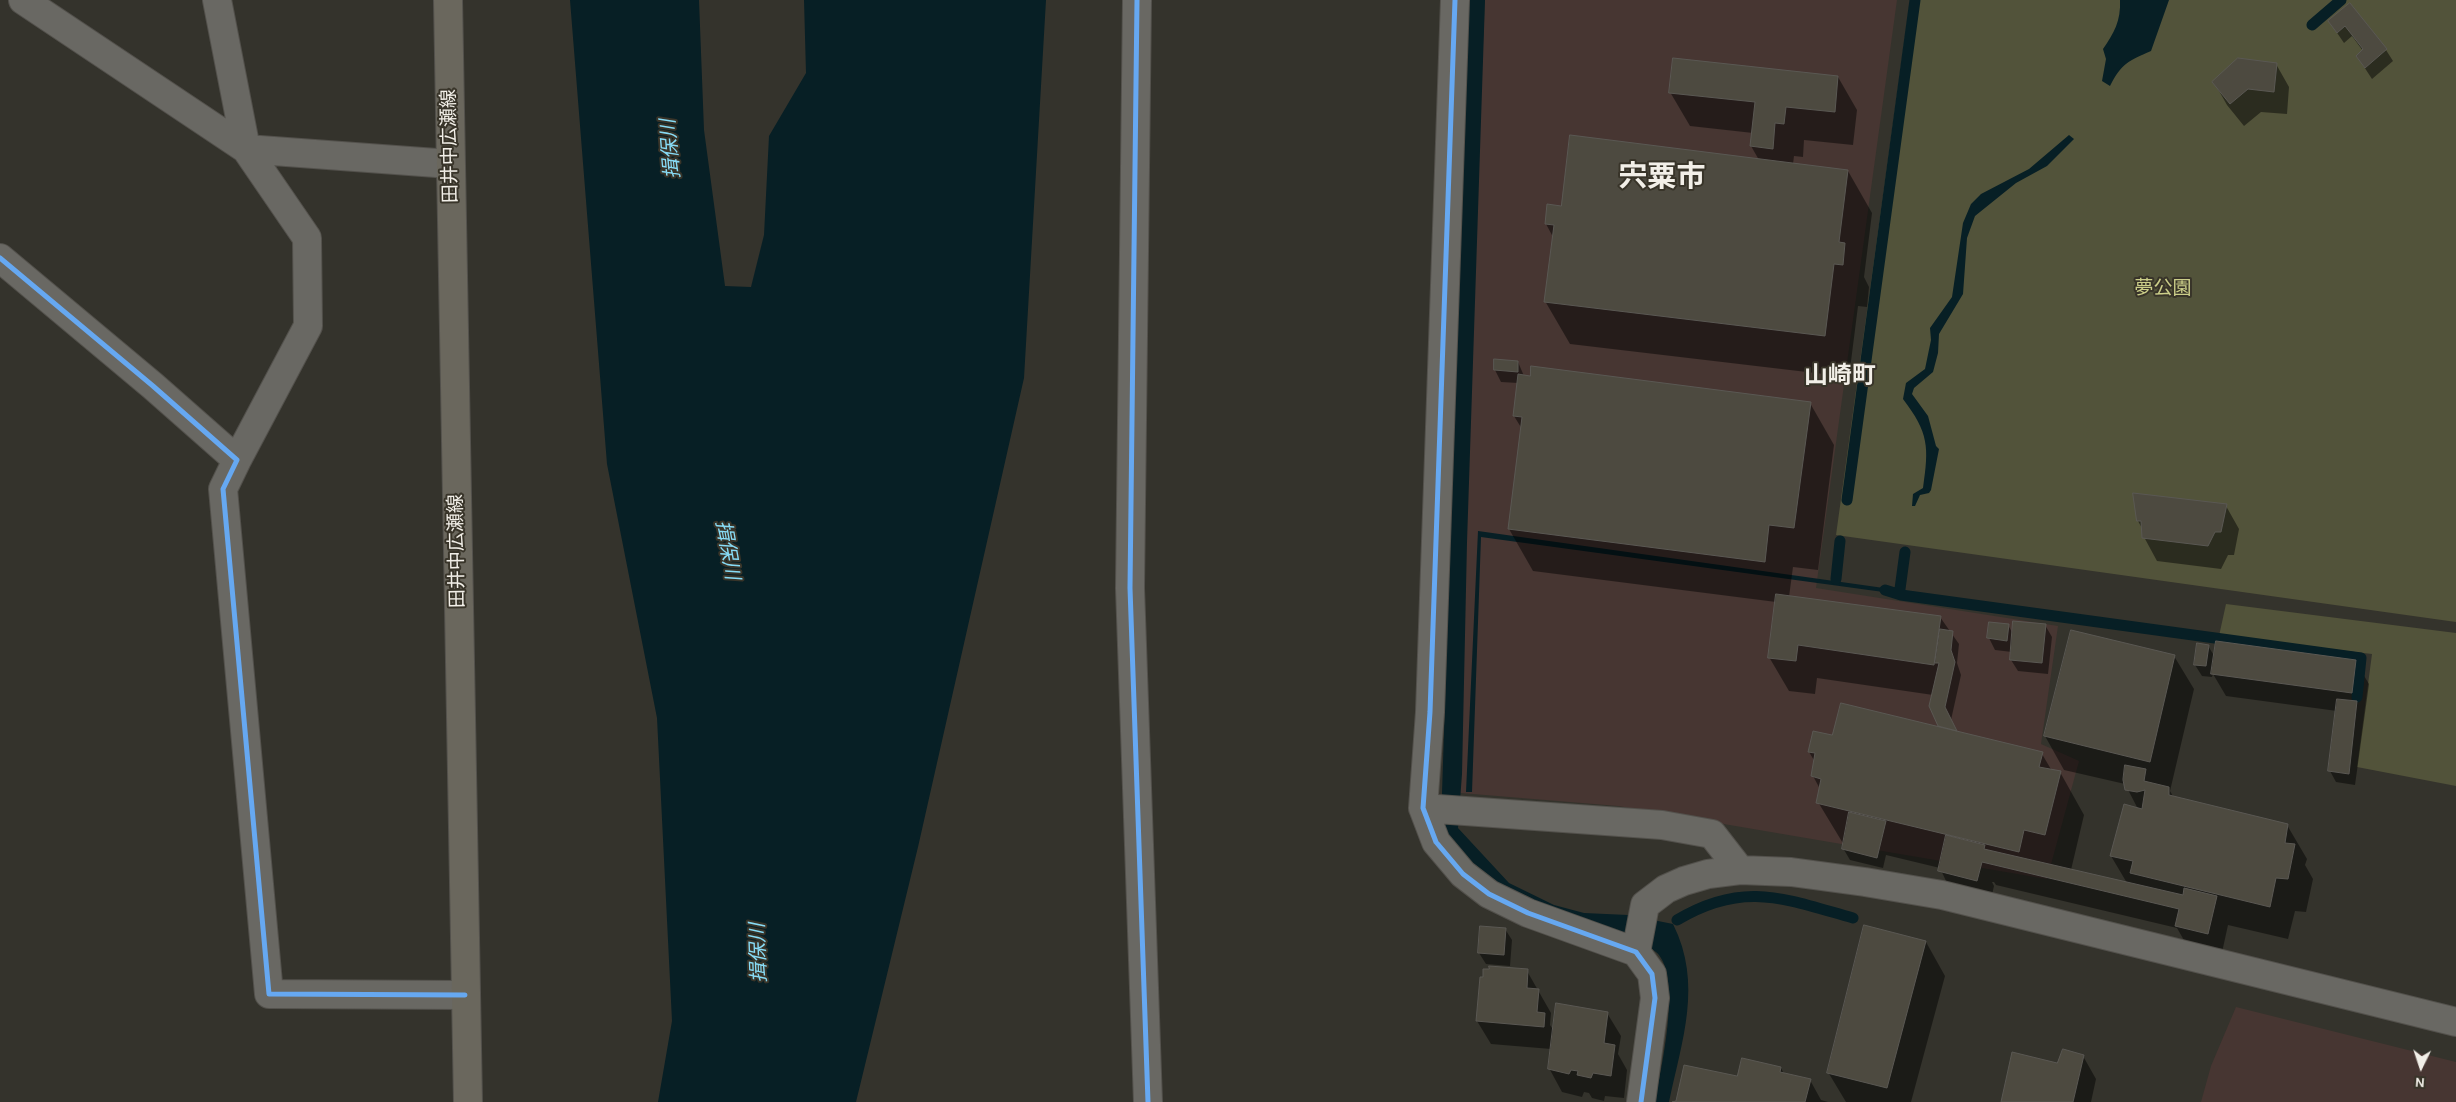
<!DOCTYPE html>
<meta charset="utf-8">
<style>
body{margin:0}
#map{position:relative;width:2456px;height:1102px;overflow:hidden;background:#34332c;font-family:Karla,sans-serif}
canvas{display:block}
.north{position:absolute;left:2396px;top:1042px;width:50px;height:50px;-webkit-text-stroke:4px #383429;paint-order:stroke;rotate:184deg;font-size:14px;font-weight:700;line-height:20px;text-align:center;color:#f2efe8}
.north::after{content:'';display:block;margin:auto;width:18px;height:22px;background:#f2efe8;clip-path:polygon(50% 0,100% 100%,50% 72%,0 100%)}
</style>
<div id="map">
<canvas width="2456" height="1102"></canvas>
<div class="north">N</div>
</div>
<script>
const g = document.querySelector('canvas').getContext('2d');
g.lineJoin = 'round';
function fillPath(path, color) { g.fillStyle = color; g.fill(path, 'evenodd'); }
function strokePath(path, color, width, dash) { g.strokeStyle = color; g.lineWidth = width; g.lineCap = dash ? 'butt' : 'round'; g.setLineDash(dash || []); g.stroke(path); }
function label(font, color, halo, rows, align = 'center') {
  g.font = font + ' Karla,"Noto Sans JP",sans-serif'; g.lineWidth = 4; g.setLineDash([]); g.textBaseline = 'middle'; g.strokeStyle = halo; g.fillStyle = color; for (const [text, x, y, turn = 0] of rows) {
    g.save(); g.translate(x, y); g.rotate((+turn || 0) * Math.PI / 180); g.textAlign = isNaN(turn) ? turn : align; if (halo) g.strokeText(text, 0, 0); g.fillText(text, 0, 0); g.restore();
  }
}
fillPath(new Path2D(`
 M1485,0H1897L1816,588L2058,626L2041,744L2079,761L2047,879L1618,806L1449,792Z
 M2236,1007L2456,1062V1102H2201L2211,1066Z`), '#473632');
fillPath(new Path2D(`
 M1910,0H2456V622L1836,535Z
 M2226,604L2456,633V786L2357,767L2372,654L2219,636Z`), '#52533a');
fillPath(new Path2D(`
 M570,0H699L704,130L725,286L751,287L764,235L769,136L806,73L804,0H1046L1024,378L918,847L856,1102H658L672,1021L657,718L607,464Z
 M1468,0H1485L1467,542L1462,774L1458,828L1509,883L1554,905L1584,913L1628,915L1673,924C1703,984 1682,1040 1669,1102H1655C1661,1068 1681,984 1659,955C1657,952 1653,950 1650,948L1577,924L1482,875L1446,835L1442,793Z
 M2120,0H2169L2151,51C2128,61 2122,63 2110,86L2102,81L2106,59L2103,49C2114,33 2121,21 2120,0Z
 M2069,135L2074,139L2047,166L2016,183L1975,216L1967,238L1963,294L1939,334L1938,353L1933,372L1914,388L1912,394L1928,416L1936,446L1939,449L1931,490L1929,493L1920,495L1915,506H1912L1913,494L1923,488C1929,447 1929,433 1903,399L1906,383L1925,369L1931,340L1930,328L1952,297L1963,223L1971,204L1981,194L2029,169Z
 M1478,531L1898,590V594L1481,537L1472,792H1466Z`), '#071f25');
fillPath(new Path2D(`
 M2350,5L2386,50L2393,61L2372,79L2357,56L2363,51L2352,36L2344,43L2329,21Z
 M2276,64L2289,87L2287,114L2261,112L2244,126L2227,105L2214,82Z
 M1838,77L1857,110L1853,145L1804,140L1803,157L1794,156L1793,164L1848,171L1872,213L1864,277L1869,287L1867,307L1858,306L1849,377L1570,344L1545,301L1553,237L1546,224L1759,160L1751,146L1753,133L1690,126L1670,92Z
 M1496,361L1518,362L1524,376L1810,403L1834,445L1818,570L1793,567L1789,597L1940,617L1959,644L1957,663L1961,675L1951,720L1958,733L2042,754L2052,771L2060,772L2084,815L2071,870L2127,883L2111,856L2138,809L2125,784L2064,770L2045,736L2174,656L2194,689L2170,791L2174,798L2287,825L2307,859L2305,865L2313,879L2306,912L2295,911L2288,939L2228,925L2221,957L2189,949L2177,928L1996,885L1994,882H1992L1994,886L1990,903L1952,894L1940,868L1886,855L1883,868L1850,860L1843,848L1844,845L1818,802L1820,789L1813,776L1815,762L1809,752L1833,737L1942,729L1933,695L1817,678L1815,694L1789,691L1769,657L1776,602L1533,571L1509,529L1522,429L1514,416L1518,383L1501,382L1495,370Z
 M2226,506L2239,529L2234,555H2228L2221,569L2157,561L2144,537L2143,530L2138,521Z
 M2008,625L2013,634L2045,625L2052,637L2048,674L2018,671L2011,660L2012,652L1995,650L1989,638Z
 M2208,646L2215,657L2355,661L2369,684L2355,785L2336,782L2330,771L2337,711L2226,696L2213,674L2212,677L2202,676L2195,665Z
 M1505,929L1512,940L1510,966L1486,964L1479,953Z
 M1926,942L1945,976L1911,1102H1846L1828,1072Z
 M1527,971L1551,1013L1550,1025L1554,1031L1607,1013L1621,1036L1618,1054L1627,1070L1624,1098L1605,1096L1604,1101L1592,1098L1589,1093L1584,1092L1582,1097L1562,1092L1549,1068L1551,1049L1491,1044L1477,1021Z
 M2083,1056L2096,1079L2091,1102H2002L2058,1065Z
 M1781,1068L1784,1074L1810,1080L1821,1100L1828,1102H1677L1738,1077Z`), '#0007');
strokePath(new Path2D(`
 M2312,25L2341,0
 M1847,500L1915,0
 M1836,579L1840,541
 M1900,589L1905,552
 M1885,590L1901,595L2361,658L2357,697
 M1677,920C1744,880 1785,899 1853,918`), '#071f25', 11);
const building = new Path2D(`
 M2350,3L2387,49L2365,68L2356,56L2363,49L2345,26L2337,33L2328,21Z
 M1673,58L1838,76L1835,112L1786,107L1784,124L1775,123L1773,149L1750,146L1755,102L1669,93Z
 M2238,58L2277,63L2274,92L2248,89L2230,104L2212,82Z
 M1570,135L1848,170L1839,242L1845,243L1843,265L1834,264L1825,336L1544,302L1554,225L1545,224L1547,204L1561,206Z
 M1494,359L1518,361V372L1494,370Z
 M1531,366L1811,402L1794,528L1769,525L1765,562L1508,529L1522,417L1513,416L1518,374L1530,376Z
 M2133,493L2227,504L2221,532H2215L2208,546L2142,538L2141,521H2137Z
 M1776,594L1941,616L1934,665L1798,645L1796,661L1768,658Z
 M2013,621L2046,624L2042,663L2010,660Z
 M1989,622L2009,624L2007,641L1987,638Z
 M1940,629L1953,631L1951,650L1955,662L1945,707L1957,731L1938,726L1929,706L1939,663H1935Z
 M2071,630L2175,655L2150,762L2044,736Z
 M2216,641L2356,660L2352,693L2211,674Z
 M2197,643L2209,645L2206,666L2194,665Z
 M2337,699L2357,701L2349,774L2328,771Z
 M1841,703L2043,752L2039,767L2061,771L2045,835L2024,830L2019,852L1816,803L1821,779L1811,776L1815,753L1808,752L1813,731L1832,735Z
 M2125,765L2146,769L2144,781L2169,787V795L2288,824L2285,843L2295,844L2288,879L2276,878L2270,907L2130,873L2133,861L2110,856L2124,804L2142,809L2145,790L2137,792L2125,790L2123,780Z
 M1849,812L1886,821L1877,858L1842,849Z
 M1946,835L1985,845L1984,849L2183,895L2184,888L2217,896L2208,934L2175,926L2179,909L1982,862L1977,881L1938,871Z
 M1864,925L1926,941L1887,1088L1827,1073Z
 M1480,926L1506,928L1504,955L1478,953Z
 M1489,966L1528,969L1527,988L1539,989L1537,1012L1545,1013L1544,1027L1476,1021L1480,977H1483V969H1489Z
 M1556,1003L1608,1012L1604,1043L1615,1045L1611,1076L1593,1073L1591,1078L1577,1075L1578,1071L1571,1070L1569,1074L1548,1069Z
 M2063,1049L2084,1055L2073,1102H2001L2012,1052L2057,1063Z
 M1742,1058L1781,1067L1780,1072L1811,1079L1805,1102H1672L1676,1101L1684,1065L1737,1076Z`);
fillPath(building, '#4d4a40');
strokePath(building, '#5a5853', 1);
const minor = new Path2D(`
 M23,0L246,149L217,0
 M1137,0L1130,588L1148,1102
 M1455,0L1430,712L1423,808L1436,842L1463,874L1489,894L1528,913L1636,952L1652,974L1655,998L1641,1102
 M246,149L450,164
 M0,258L153,386L237,460L223,489L269,994L465,995
 M237,460L308,326L307,238L246,149
 M1423,808L1662,825L1712,834L1740,870
 M1636,952L1645,905L1666,889L1684,881L1708,874L1740,870L1791,872L1865,882L1942,895L2456,1022`);
const major = new Path2D(`
 M448,0L468,1102`);
strokePath(minor, '#53514c', 30);
strokePath(major, '#53514c', 30);
strokePath(minor, '#696863', 28);
strokePath(major, '#6a675d', 28);
strokePath(new Path2D(`
 M1137,0L1130,588L1148,1102
 M1455,0L1430,712L1423,808L1436,842L1463,874L1489,894L1528,913L1636,952L1652,974L1655,998L1641,1102
 M0,258L153,386L237,460L223,489L269,994L465,995`), '#66a8f1', 5);
label('19px', '#f2efe8', '#383429', [
 ["田井中広瀬線",450,146,-91],
 ["田井中広瀬線",457,551,-91]
]);
label('19px', '#cbce89', '#383429', [
 ["夢公園",2163,289]
]);
label('italic 20px', '#87dbf5', '#383429', [
 ["揖保川",671,149,-95],
 ["揖保川",727,550,80],
 ["揖保川",759,953,-92]
]);
label('bold 24px', '#f2efe8', '#383429', [
 ["山崎町",1840,376]
]);
label('bold 29px', '#f2efe8', '#383429', [
 ["宍粟市",1662,178]
]);
</script>
